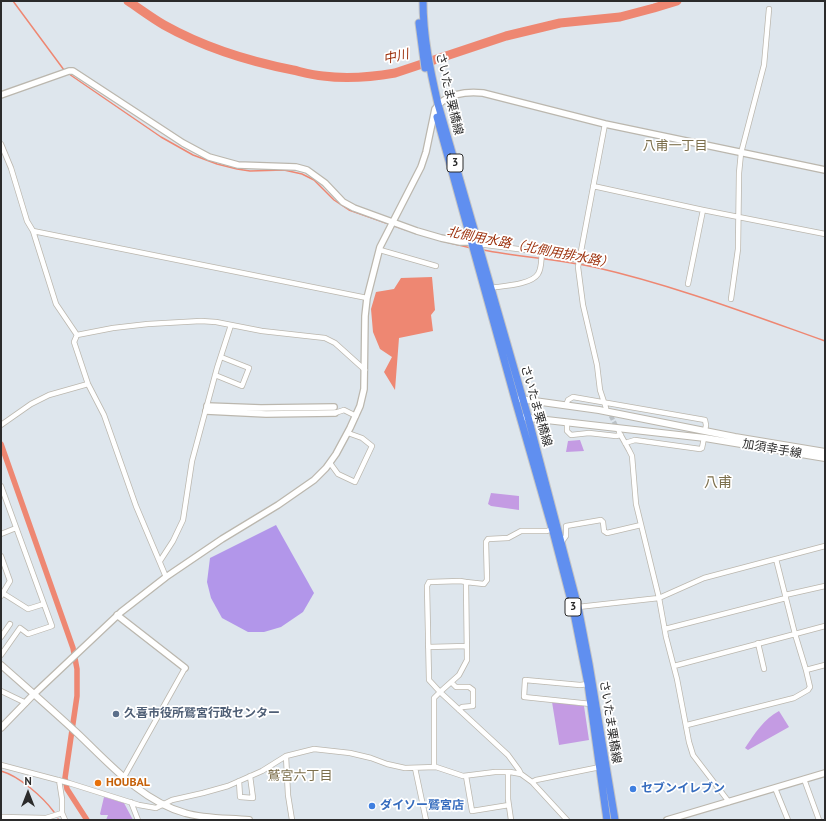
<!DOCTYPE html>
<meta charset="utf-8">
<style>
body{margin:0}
#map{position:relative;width:826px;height:821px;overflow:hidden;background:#dee6ed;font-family:"PT Sans",sans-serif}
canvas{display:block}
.frame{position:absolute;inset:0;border:2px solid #2b2b2b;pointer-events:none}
.north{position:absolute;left:8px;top:773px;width:40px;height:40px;-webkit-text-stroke:3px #fff;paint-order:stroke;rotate:0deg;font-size:11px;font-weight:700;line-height:16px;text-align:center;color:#2b2b2b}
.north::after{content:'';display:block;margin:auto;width:14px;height:18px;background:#2b2b2b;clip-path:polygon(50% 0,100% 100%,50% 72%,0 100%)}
</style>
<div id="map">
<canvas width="826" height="821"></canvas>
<div class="frame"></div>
<div class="north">N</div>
</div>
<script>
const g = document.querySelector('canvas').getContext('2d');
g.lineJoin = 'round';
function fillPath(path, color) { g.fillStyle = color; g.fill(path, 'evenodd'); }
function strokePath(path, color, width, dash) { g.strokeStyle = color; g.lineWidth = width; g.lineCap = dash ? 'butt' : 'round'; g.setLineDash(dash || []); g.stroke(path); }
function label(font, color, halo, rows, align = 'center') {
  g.font = font + ' "PT Sans","Noto Sans JP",sans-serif'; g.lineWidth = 3.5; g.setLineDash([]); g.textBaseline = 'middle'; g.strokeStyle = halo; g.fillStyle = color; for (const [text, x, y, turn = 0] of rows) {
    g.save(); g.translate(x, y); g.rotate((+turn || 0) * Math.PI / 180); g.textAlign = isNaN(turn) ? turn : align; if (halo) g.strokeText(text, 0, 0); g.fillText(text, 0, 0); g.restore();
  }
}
fillPath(new Path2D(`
 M580,440L584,451L566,452L568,441Z
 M491,493L519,496V510L491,506L488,504Z
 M552,702L584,706L589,740L559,745Z
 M779,711L789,727L748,750L745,748C755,733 764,719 779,711Z
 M104,797L124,803L133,820H106L108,815H101L100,814Z`), '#c49be3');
fillPath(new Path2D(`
 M276,525L314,593L303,612L281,627L264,632H248L222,618L211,598L207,582L210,558Z`), '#b296ea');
fillPath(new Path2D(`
 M432,277L435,310L431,315L433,331L399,338L395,390L384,372L392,357L380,349L373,332L371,309L376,292L394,289L401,278Z`), '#ee8772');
strokePath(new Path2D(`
 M13,1L64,70
 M69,74L161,137L193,155L217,164L237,169L250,171L284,170L302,174L314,180L334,200L349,210L406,230
 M442,241L471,248
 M483,250C520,257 557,259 594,267C673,285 749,314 825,341
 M1,771C19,776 43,797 54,812
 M58,819L59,820`), '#ee8772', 1.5);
strokePath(new Path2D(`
 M1,444L73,648L77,669V696L65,778L67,789L87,820`), '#ee8772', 5.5);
strokePath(new Path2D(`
 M128,1C140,9 152,18 164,25C205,48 247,61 293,70C302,72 313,75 323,76C346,79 372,77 395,73L506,36L560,23L620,17L654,8L677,1`), '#ee8772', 9);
strokePath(new Path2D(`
 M608,410L618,430`), '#bac1c6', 4.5, [4.5, 2]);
const minor = new Path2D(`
 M605,124L578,267L583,305L597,365L600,390L606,408
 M1,144L11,168L27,221L33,231L56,304L77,335
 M593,186L703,210L825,234
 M33,231L367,298
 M478,244L542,252L599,264
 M380,250L436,266
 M688,284L703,210
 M490,288C502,286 531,285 538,274C542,268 541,259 542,252
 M731,299L738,249L739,173L741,153L764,65L769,9
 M77,335L113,328L148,324L201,321L216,322L262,331L325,338L335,343L365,370
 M77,335L74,342L88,384L104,415L136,506L166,577
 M215,375L242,386L249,368L221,357
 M566,405L568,400L573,397L705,420L706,425L705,431
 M335,413L344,410L356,416
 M567,422V431L571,435L589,433L616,436L621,435
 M1,425L31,404L49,395L88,384
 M619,432L629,450L632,456L636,504L659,598L666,637L677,679L689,742L693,755L729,802
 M625,443L635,440L700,449L702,448L704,438
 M330,463L338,474L355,482L372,446L362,438L348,433
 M1,486L52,626L28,634L20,628L1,655
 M1,534L16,528
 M561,543L566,536V526L601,520L603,522L604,531L607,533L641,525
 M1,556L10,581L1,596
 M160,561L173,541L183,520L192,461L217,368L231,325
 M466,582L460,581L429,582L427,586L429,680L440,692L459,675L467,660L466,582L484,584L487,580L486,542L488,539L508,538L521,531H547L552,529
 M1,592L28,609L44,604
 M785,595L825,586
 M578,607L659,598L704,578L825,546
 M825,626L795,634L806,670L825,665
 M665,629L786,598
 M1,637L10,624
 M758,643L764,669
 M428,647L467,646
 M674,666L795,634L776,559
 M451,682L456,687H469L473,690V706L462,707L459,710
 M588,684L580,685L525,680L524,697L591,704
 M1,691L26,703
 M687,725L794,698L808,690L810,687L806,670
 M286,756L288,795L292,820
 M1,765L69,783L139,805L156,808L172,800L203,793L228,786L262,771L286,756L314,749L350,753L371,758L387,764L405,768L436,767L463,776L495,772H510L521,774L532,782L567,820
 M434,767V698L440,692L508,755L519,770L521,774
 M415,768L426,820
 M508,772V799L511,820
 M466,776L472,811L509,805
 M124,777L185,668
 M804,779L819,820
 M239,781L240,797L253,798L250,776
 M532,782L536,780L600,767
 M775,788L788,820
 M131,802L138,820
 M62,813L65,820
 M1,817L46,818L62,813V799L59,780`);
const tertiary = new Path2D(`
 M1,95L69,71H73L183,143L209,157L238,165L296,167L307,170L325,183L343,202L354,208L417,231L441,238L460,242H472
 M207,406L261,408L334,407
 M206,411L266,414L335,413
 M117,615L185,668
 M34,694L121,612L166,577L222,539L278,505L314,480L326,468L336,454L350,428L360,406L364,389L365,316L367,298L380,247L421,167L426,152L435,109C445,94 466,91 483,93L605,124L825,170
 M667,820L825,773`);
const secondary = new Path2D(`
 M520,399L599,410L735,437L825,452
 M520,417L705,438L825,458
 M1,665C26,687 51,709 76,732C108,762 141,801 185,813C205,819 228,818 249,820
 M1,728L34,694`);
const primary = new Path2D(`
 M423,1C423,36 430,70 438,104L528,417L578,607L589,664L615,820
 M419,23L425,68
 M437,117L515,399L554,535L573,608L588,684L607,820`);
strokePath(minor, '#bbb7ae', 6);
strokePath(tertiary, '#bbb7ae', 8);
strokePath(secondary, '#bbb7ae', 8);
strokePath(primary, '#c4c4c4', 9);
strokePath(minor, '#fff', 4.5);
strokePath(tertiary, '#fff', 5.5);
strokePath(secondary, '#fff', 6);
strokePath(primary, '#608ff0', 7);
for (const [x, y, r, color] of [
 [116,714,4,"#5c6f8a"],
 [98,783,4,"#e8710a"],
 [633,789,4,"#3f7fe0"],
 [372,806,4,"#3f7fe0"]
]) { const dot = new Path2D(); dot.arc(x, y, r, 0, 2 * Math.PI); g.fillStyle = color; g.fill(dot); strokePath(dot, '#fff', 1.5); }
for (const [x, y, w] of [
 [455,163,16],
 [573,607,16]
]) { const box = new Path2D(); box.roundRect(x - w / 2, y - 9, w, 18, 3); g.fillStyle = '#fff'; g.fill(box); strokePath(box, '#2b2b2b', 1); }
label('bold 11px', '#2b2b2b', null, [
 ["3",455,163],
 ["3",573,607]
]);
label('12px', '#2b2b2b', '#fff', [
 ["さいたま栗橋線",449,94,77],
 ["さいたま栗橋線",536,406,74],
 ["加須幸手線",772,449,10],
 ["さいたま栗橋線",610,722,81]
]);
label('bold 12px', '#4e5e75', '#fff', [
 ["久喜市役所鷲宮行政センター",124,714]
], 'left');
label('bold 12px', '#c56008', '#fff', [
 ["HOUBAL",106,783]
], 'left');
label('bold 12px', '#366cbe', '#fff', [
 ["セブンイレブン",641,789],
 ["ダイソー鷲宮店",380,806]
], 'left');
label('italic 13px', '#9d320e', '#fff', [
 ["中川",396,57,-13],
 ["北側用水路（北側用排水路）",530,248,11]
]);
label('13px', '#7c6f4c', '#fff', [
 ["八甫一丁目",675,146],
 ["鷲宮六丁目",300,776]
]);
label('14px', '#7c6f4c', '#fff', [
 ["八甫",718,483]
]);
</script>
